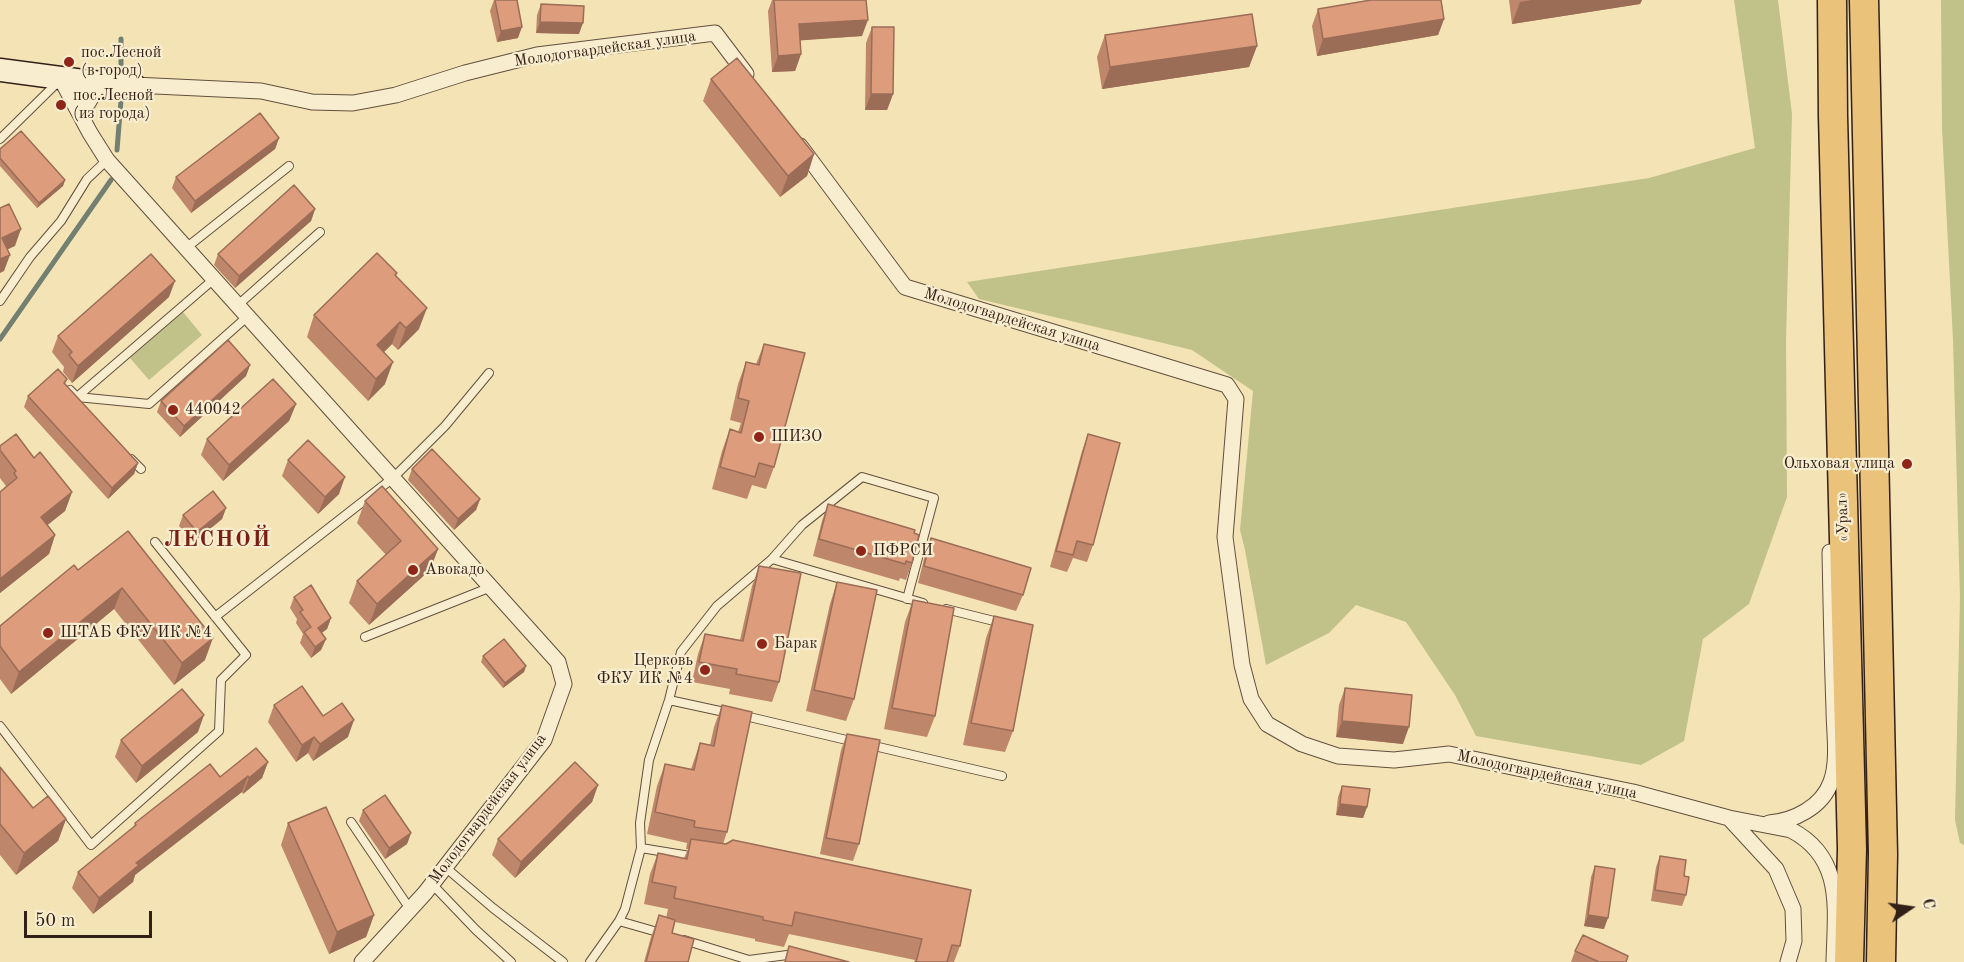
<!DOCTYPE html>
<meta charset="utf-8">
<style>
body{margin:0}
#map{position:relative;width:1964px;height:962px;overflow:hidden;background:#f4e4b5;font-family:"Old Standard TT",serif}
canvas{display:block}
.north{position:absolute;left:1880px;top:878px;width:60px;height:60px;-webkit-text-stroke:4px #f8edcf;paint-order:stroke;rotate:77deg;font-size:16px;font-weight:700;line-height:24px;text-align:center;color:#321f17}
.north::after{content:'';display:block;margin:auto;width:21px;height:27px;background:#321f17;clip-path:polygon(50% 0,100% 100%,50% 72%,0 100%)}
.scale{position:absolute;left:24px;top:911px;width:128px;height:27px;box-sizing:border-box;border:3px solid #321f17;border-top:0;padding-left:8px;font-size:18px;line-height:21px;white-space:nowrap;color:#321f17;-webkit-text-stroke:4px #f8edcf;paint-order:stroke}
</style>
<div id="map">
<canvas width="1964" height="962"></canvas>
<div class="north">С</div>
<div class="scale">50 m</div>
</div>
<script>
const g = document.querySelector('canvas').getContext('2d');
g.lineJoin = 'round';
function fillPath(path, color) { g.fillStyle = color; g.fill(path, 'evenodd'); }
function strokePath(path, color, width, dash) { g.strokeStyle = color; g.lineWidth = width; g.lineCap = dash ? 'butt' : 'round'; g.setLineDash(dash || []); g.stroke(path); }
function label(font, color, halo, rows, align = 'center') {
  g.font = font + ' "Old Standard TT",serif'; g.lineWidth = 4.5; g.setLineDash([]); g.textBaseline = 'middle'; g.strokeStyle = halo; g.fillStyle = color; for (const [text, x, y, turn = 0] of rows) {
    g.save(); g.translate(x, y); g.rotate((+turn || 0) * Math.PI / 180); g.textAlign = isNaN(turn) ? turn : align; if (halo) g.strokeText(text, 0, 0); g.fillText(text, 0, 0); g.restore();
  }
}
fillPath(new Path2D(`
 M1734,0H1778L1792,114L1786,341L1787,497L1749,604L1703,639L1684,741L1641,765L1476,736L1455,695L1406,622L1356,605L1329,633L1266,665L1245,550L1240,530L1253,391L1192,350L979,299L967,282L1649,178L1755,148Z
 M1941,0H1964V845L1960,843L1955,820L1960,598L1953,340L1942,128Z
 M183,312L202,335L149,380L130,358Z`), '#c1c289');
strokePath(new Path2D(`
 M121,39V70
 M117,150L121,100
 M0,339L111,180`), '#727f71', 5);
const lane = new Path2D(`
 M0,139L58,82
 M186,248L289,166
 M0,301L30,257L61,221L87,179L107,160
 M238,305L320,232
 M70,390L77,397L214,279
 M77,397L149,404L248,316
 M131,459L141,469
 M772,559L923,603
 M946,609L1002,623
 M215,617L393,478L445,426L489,373
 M365,637L491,587
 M669,700L729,713
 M741,715L855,742
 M0,726L91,845L219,731L221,680L246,655L155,542
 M870,745L1002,776
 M351,822L410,909
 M641,848L696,857
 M445,867L493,908L563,962
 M431,883L476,930L511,962
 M619,921L661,933
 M684,940L749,960L795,954
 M590,962L619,921L625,909L641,848L640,823L649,760L669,700L681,652L717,606L772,559L802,525L862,477L934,498L907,599`);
const street = new Path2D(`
 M61,79L90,133L107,160L558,662L564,684L544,740L425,893L362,962
 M134,85L261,91L312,102L353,103L396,95L465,73L537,55L715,33L746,74
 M75,101L88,103L94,93L91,82
 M800,146L905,287L1227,385L1236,399L1225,537L1242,665L1251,699L1267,724L1302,744L1338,756L1394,760L1449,754L1633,792L1729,818L1791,830C1845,858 1835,911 1834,962
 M1729,818L1776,869L1793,909L1794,941L1788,962
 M1769,823C1794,821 1822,807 1831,782C1839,760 1834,731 1834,709C1832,656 1831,604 1830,552`);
const secondary = new Path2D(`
 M0,70L91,82L134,85`);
const highway = new Path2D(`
 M1832,0L1833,116L1852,849L1849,962
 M1864,0L1883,854L1881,962`);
strokePath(lane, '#62503e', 10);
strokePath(street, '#62503e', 17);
strokePath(secondary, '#321f17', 25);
strokePath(highway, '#321f17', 31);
strokePath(lane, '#f8edcf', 8);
strokePath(street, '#f8edcf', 15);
strokePath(secondary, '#f8edcf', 22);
strokePath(highway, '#eac27a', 28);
fillPath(new Path2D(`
 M494,0L518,38L497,42L490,11Z
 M772,0H866L862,36L800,40L801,54L795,71L772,72L768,11Z
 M1509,0H1642L1640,4L1512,24Z
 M541,4L579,34L536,33L537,15Z
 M1318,9L1444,19L1438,35L1317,56L1312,26Z
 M872,27L893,94L887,110H865L866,43Z
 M1105,35L1257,46L1249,67L1102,89L1097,57Z
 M711,79L814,154L807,176L780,197L703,101Z
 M279,138L275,149L191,213L172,188L176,177Z
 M0,149L65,180L63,186L37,208L0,166Z
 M315,209L311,221L235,288L214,265L218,254Z
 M397,273L396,276L419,329L398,350L392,344L384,352L385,384L368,401L307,337L314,315Z
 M169,297L72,383L63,372L64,367L52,352L58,336Z
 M764,344L774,467L766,489L752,485L747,499L712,489L722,451L730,429L738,432L741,423L730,420L738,384L746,362L756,364Z
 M250,365L246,376L180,437L157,412L161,401Z
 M67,379L65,384L138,463L134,474L108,499L24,407L28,396Z
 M296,404L289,421L223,481L201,455L207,439Z
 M1088,434L1093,545L1087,562L1073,558L1067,572L1050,567L1082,451Z
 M0,446L34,458L72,492L65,511L47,525L55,535L49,554L0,593V492L6,486L0,478Z
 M288,460L339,494L318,514L282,476Z
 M412,469L480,499L476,510L454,530L408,480Z
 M365,501L438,549L430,570L369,625L349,603L357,581L386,555L357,523Z
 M828,504L914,533L912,563L906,580L900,578L899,581L813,556L822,521Z
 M226,508L222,519L193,543L179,526L183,515Z
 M128,531L205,660L174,685L114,609L11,694L0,679V626L78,570Z
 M931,538L1023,595L1016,611L918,583L925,555Z
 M759,566L779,682L772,702L729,694L730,689L692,682L698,654L705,634L740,640L752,586Z
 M837,582L854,699L846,721L806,711L830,604Z
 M294,597L331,618L327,629L321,633L326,639L321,650L311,658L300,643L303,634L296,623L297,619L290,608Z
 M913,600L935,716L927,737L884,729L905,622Z
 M994,616L1013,731L1005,752L963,745L986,638Z
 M483,656L526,666L524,672L503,688L481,662Z
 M1345,688L1403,744L1336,737L1339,705Z
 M274,705L323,716L348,737L313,761L308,753L296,762L268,722Z
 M722,705L727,832L723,844L960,946L954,962H914L915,960L789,934L784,947L755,941V939L675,922L672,933L688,962H644L651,937L659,915L666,918L668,909L644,904L650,874L658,853L684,858L688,849H686L687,843L647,834L657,786L665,764L691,769L700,743L710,745L714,727Z
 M198,732L136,783L115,757L121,740Z
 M847,734L859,844L853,861L820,854L841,750Z
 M268,762L262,778L243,794L242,792L135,875L133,882L93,914L72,888L78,872L133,828L135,823Z
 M0,767L33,808L66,819L58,841L16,875L0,855Z
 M598,785L592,802L515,878L492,855L498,839Z
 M1342,786L1367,807L1363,818L1336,815L1338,797Z
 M363,810L411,833L407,844L385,859L359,821Z
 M288,823L374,915L366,937L329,954L281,845Z
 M1660,856L1686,895L1682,906L1651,901L1656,867Z
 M1595,866L1604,929L1584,926L1591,877Z
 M1575,951L1626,962H1571Z`), '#be866b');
fillPath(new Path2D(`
 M1532,0H1642L1640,4L1512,24L1520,2Z
 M1444,19L1438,35L1317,56L1323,39Z
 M868,20L862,36L793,41L799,24Z
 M540,22L583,23L579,34L536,33Z
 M522,27L518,38L497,42L501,31Z
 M1257,46L1249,67L1102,89L1110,67Z
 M801,54L795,71L772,72L778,56Z
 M871,94H893L887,110H865Z
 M279,138L275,149L191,213L195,201Z
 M814,154L807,176L780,197L788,176Z
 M65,180L63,186L37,208L39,203Z
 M315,209L311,221L235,288L239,276Z
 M21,229L15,246L0,253L2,238Z
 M10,255L4,271L0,273V259Z
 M175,281L169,297L72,383L78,366Z
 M427,308L419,329L398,350L406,328Z
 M400,322L392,344L369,367L377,345Z
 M393,362L385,384L368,401L376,379Z
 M250,365L246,376L180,437L184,426Z
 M296,404L289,421L223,481L229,465Z
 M138,463L134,474L108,499L112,488Z
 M345,477L339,494L318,514L325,497Z
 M72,492L65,511L34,536L41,517Z
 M480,499L476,510L454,530L458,519Z
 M226,508L222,519L193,543L197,532Z
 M55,535L49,554L0,593V579Z
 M438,549L430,570L369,625L377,604Z
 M122,588L114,609L11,694L19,672Z
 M331,618L327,629L314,639L318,628Z
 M213,638L205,660L174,685L182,663Z
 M326,639L321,650L311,658L315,647Z
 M526,666L524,672L503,688L505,683Z
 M204,715L198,732L136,783L142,766Z
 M354,720L348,737L313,761L320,744Z
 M1342,721L1409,727L1403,744L1336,737Z
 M314,737L308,753L296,762L302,745Z
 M268,762L262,778L243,794L249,778Z
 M248,776L242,792L135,875L133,882L93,914L99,898L136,863Z
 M598,785L592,802L515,878L521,862Z
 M1340,804L1367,807L1363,818L1336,815Z
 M66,819L58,841L16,875L24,853Z
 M411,833L407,844L385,859L389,848Z
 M374,915L366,937L329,954L337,932Z
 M1588,915L1608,918L1604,929L1584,926Z`), '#9b6d57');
const building = new Path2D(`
 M495,0H517L522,27L501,31Z
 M774,0H866L868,20L799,24L801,54L778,56Z
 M1371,0H1441L1444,19L1323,39L1318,9Z
 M541,4L584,6L583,23L540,22Z
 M1252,14L1257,46L1110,67L1105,35Z
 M872,27H894L893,94H871Z
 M737,58L814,154L788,176L711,79Z
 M260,113L279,138L195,201L176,177Z
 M21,131L65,180L39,203L0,158V149Z
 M294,185L315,209L239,276L218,254Z
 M9,204L21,229L2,238L10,255L0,259V208Z
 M377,253L397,273L395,275L427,308L406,328L400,322L377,345L393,362L376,379L314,315Z
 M151,254L175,281L78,366L69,355L72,352L58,336Z
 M228,340L250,365L184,426L161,401Z
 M764,344L805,353L774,467L759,463L755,477L720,467L730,429L741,433L749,401L738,398L746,362L759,365Z
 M58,369L67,379L64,383L138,463L112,488L28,396Z
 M273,379L296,404L229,465L207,439Z
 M16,434L34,458L40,452L72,492L41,517L55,535L0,579V492L17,478L14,473L16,471L0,450V446Z
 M1088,434L1120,443L1093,545L1077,541L1073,555L1056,551Z
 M308,440L345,477L325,497L288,460Z
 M432,449L480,499L458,519L412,469Z
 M382,486L438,549L377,604L357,581L401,541L365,501Z
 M213,491L226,508L197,532L183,515Z
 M828,504L915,530L914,533L919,535L912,563L906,561L905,564L819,539Z
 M128,531L213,638L182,663L122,588L19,672L0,646V626L74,565L78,570Z
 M931,538L1031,568L1023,595L924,566Z
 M759,566L801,573L779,682L736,674L737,669L699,662L705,634L743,641Z
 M837,582L877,590L854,699L814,690Z
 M311,585L331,618L318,628L326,639L315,647L304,632L311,627L300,612L303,610L294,597Z
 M913,600L954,608L935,716L892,708Z
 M994,616L1033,625L1013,731L971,723Z
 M504,639L526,666L505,683L483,656Z
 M302,686L323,716L342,703L354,720L320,744L314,737L302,745L274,705Z
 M1345,688L1412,695L1409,727L1342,721Z
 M182,689L204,715L142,766L121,740Z
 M722,705L752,712L727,832L694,827L695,821L655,812L665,764L694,770L700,743L714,746Z
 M847,734L880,740L859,844L826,838Z
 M256,748L268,762L249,778L248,776L136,863L139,865L99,898L78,872L136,825L135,823L210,764L220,777Z
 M575,762L598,785L521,862L498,839Z
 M0,767L33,808L48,796L66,819L24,853L0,824Z
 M1342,786L1370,789L1367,807L1340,804Z
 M385,795L411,833L389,848L363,810Z
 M326,807L374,915L337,932L288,823Z
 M691,839L726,844L733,840L971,890L960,946L952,945L947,962H916L922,939L795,912L792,926L763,920V917L674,898L676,887L652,882L658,853L687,859Z
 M1660,856L1686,860L1684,876L1689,877L1686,895L1655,890Z
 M1595,866L1615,869L1608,918L1588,915Z
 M659,915L675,920L672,933L694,939L688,962H646Z
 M1583,935L1628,956L1626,962H1599L1575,951Z
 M789,946L849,962H785Z`);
fillPath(building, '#dd9c7c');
strokePath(building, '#9b6d57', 1.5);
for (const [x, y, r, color] of [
 [69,62,6,"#8f2418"],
 [61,105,6,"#8f2418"],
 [173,410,6,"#8f2418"],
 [759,437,6,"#8f2418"],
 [1907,464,6,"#8f2418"],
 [861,551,6,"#8f2418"],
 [413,570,6,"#8f2418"],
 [48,633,6,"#8f2418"],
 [762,644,6,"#8f2418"],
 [705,670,6,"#8f2418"]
]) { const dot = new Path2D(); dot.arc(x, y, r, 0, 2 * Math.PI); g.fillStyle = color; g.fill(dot); strokePath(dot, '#f8edcf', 2); }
label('16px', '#321f17', '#f8edcf', [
 ["Молодогвардейская улица",605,49,-8],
 ["Молодогвардейская улица",1012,320,17],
 ["«Урал»",1843,517,-92],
 ["Молодогвардейская улица",1547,775,12],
 ["Молодогвардейская улица",488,809,-53]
]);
label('16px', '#321f17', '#f8edcf', [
 ["пос.Лесной",81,53],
 ["(в город)",81,71],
 ["пос.Лесной",73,96],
 ["(из города)",73,114],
 ["440042",185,410],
 ["ШИЗО",771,437],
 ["Ольховая улица",1895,464,"right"],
 ["ПФРСИ",873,551],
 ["Авокадо",425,570],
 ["ШТАБ ФКУ ИК №4",60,633],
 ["Барак",774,644],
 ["Церковь",693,661,"right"],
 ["ФКУ ИК №4",693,679,"right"]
], 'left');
g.letterSpacing = '1.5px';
label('bold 22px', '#7a1f14', '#f8edcf', [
 ["ЛЕСНОЙ",218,540]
]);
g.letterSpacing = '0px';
</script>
